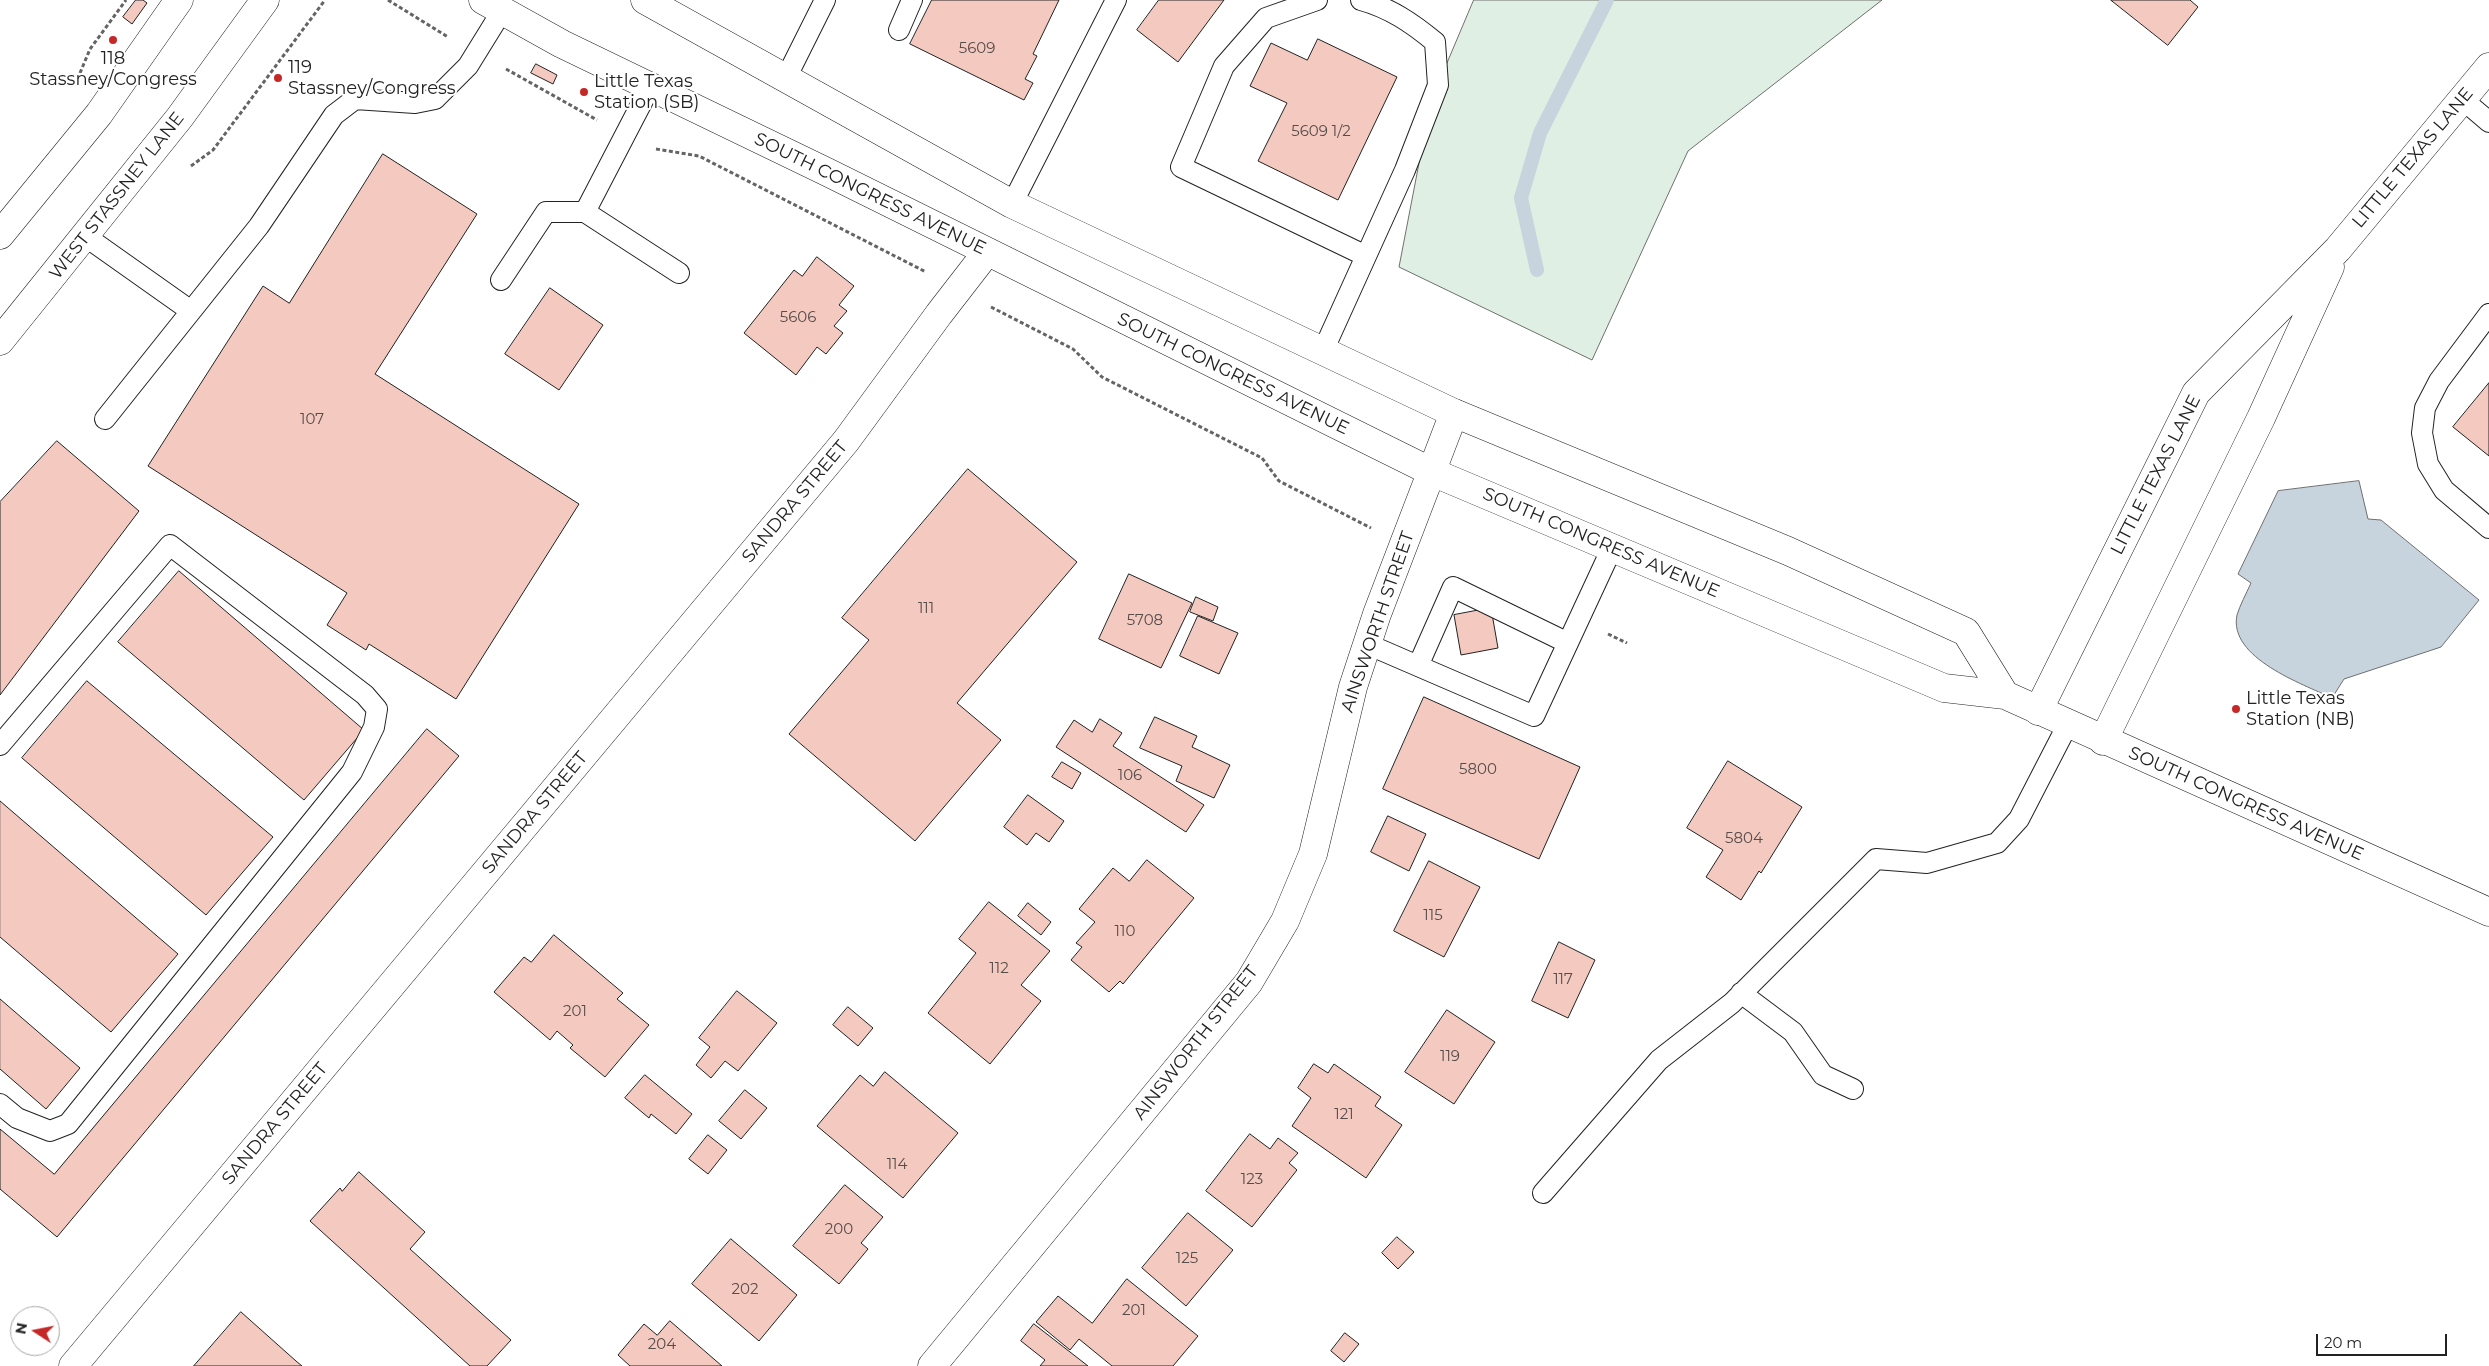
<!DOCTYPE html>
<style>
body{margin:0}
#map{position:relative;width:2489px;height:1366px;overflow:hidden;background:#fff;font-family:Montserrat,sans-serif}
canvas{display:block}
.north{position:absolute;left:10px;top:1306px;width:50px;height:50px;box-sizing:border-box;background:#fff;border:1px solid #a7a7a7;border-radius:50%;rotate:281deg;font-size:14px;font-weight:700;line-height:20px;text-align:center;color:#222}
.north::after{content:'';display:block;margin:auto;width:18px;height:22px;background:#c62828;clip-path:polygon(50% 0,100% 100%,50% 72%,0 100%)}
.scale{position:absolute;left:2316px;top:1334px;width:131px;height:22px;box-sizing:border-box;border:2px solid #222;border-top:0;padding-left:6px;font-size:15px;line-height:18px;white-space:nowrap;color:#222;-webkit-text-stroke:4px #fff;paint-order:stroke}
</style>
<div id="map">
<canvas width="2489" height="1366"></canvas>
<div class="north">N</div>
<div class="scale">20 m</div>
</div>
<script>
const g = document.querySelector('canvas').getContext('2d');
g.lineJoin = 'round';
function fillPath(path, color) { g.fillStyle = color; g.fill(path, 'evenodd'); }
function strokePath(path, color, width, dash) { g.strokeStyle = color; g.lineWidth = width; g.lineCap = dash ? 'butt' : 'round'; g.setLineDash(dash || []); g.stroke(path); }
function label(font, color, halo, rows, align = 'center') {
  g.font = font + ' Montserrat,sans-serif'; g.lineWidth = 4; g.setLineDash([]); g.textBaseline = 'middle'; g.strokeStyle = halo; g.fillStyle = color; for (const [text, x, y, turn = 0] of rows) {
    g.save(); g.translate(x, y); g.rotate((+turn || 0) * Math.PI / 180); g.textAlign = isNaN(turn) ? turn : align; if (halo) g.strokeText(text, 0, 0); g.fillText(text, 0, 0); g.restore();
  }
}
const green = new Path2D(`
 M1474,0H1882L1688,151L1592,360L1399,267L1431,101Z`);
fillPath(green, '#e0efe3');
strokePath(green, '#6f6f6f', 1);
const water = new Path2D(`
 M2359,481L2368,519L2381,520L2479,600L2441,647L2344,679L2332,698C2303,684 2228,658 2237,615C2240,605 2246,594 2251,583L2238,574L2278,491Z`);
fillPath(water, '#c7d3dd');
strokePath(water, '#6f6f6f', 1);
strokePath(new Path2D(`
 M1537,270L1521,198L1540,133L1607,0`), '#c7d3dd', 14);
const building = new Path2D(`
 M136,0H143L147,3L132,24L123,17Z
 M932,0H1059L1033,54L1037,56L1025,79L1033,83L1024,100L910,44Z
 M1159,0H1224L1178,62L1137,30Z
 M2111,0H2190L2198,7L2168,45Z
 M1318,39L1397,77L1338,200L1258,161L1287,103L1250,86L1271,43L1307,60Z
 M536,64L557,75L553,84L531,73Z
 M383,154L477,214L375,374L579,504L456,699L369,644L366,650L327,625L347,593L148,466L263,286L289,303Z
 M817,257L854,286L839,305L847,311L834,326L843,333L826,354L817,347L796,375L744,333L794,270L802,276Z
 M550,288L603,325L559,390L505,354Z
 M2489,383V456L2453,427Z
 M57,441L139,511L0,695V502Z
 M968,469L1077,562L957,703L1001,740L915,841L789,734L869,640L842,618Z
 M179,571L364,730L304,800L118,642Z
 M1129,574L1192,603L1161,668L1099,639Z
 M1196,597L1218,607L1213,621L1190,612Z
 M1491,608L1498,648L1461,655L1454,615Z
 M1198,616L1238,633L1219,674L1180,656Z
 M87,681L273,837L206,915L22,758Z
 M1424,697L1580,767L1539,859L1383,789Z
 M1155,717L1197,736L1192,747L1230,765L1214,798L1176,781L1182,766L1140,748Z
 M1100,719L1122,733L1113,746L1204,805L1186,832L1056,747L1074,720L1092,732Z
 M427,729L459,756L57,1237L0,1189V1129L54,1174Z
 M1728,761L1802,807L1761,873L1759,871L1741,900L1706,877L1723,850L1687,828Z
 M1062,762L1081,773L1072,789L1052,777Z
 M1028,795L1064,821L1049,842L1036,833L1027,845L1004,827Z
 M0,801L178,954L111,1032L0,937Z
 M1388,816L1426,834L1409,871L1371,852Z
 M1147,860L1194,898L1123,984L1120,981L1109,992L1071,960L1082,947L1076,943L1095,922L1079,909L1113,868L1129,881Z
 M1429,861L1480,887L1444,957L1394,931Z
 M989,902L1050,951L1021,985L1041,1001L990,1064L928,1013L976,953L959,939Z
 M1028,903L1051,922L1041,935L1018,916Z
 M554,935L623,993L617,999L649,1025L605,1077L570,1048L573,1045L557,1031L550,1040L494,992L524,957L531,962Z
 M1559,942L1595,960L1568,1018L1532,1001Z
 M737,991L777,1023L738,1071L725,1061L711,1078L696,1065L710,1047L699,1038Z
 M0,999L80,1068L46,1109L0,1069Z
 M848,1007L873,1028L858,1046L833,1025Z
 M1447,1010L1495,1042L1454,1104L1405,1072Z
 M1314,1064L1328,1073L1334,1064L1381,1097L1375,1106L1402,1125L1366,1178L1292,1126L1311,1098L1298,1088Z
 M885,1072L958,1133L903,1198L817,1126L860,1075L873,1086Z
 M645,1075L692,1114L676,1134L651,1114L649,1118L625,1098Z
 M745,1090L767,1108L741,1139L719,1121Z
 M1250,1134L1270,1149L1278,1138L1298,1153L1289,1163L1297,1170L1252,1227L1206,1191Z
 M708,1135L727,1150L708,1174L689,1159Z
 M359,1172L425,1232L410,1249L511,1340L487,1366H470L310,1221L340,1188L342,1191Z
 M845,1185L883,1217L861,1243L868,1249L839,1284L793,1246Z
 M1188,1213L1233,1250L1186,1306L1142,1268Z
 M1397,1237L1414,1252L1398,1269L1382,1253Z
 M731,1239L797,1295L759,1341L692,1284Z
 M1127,1279L1198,1336L1173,1366H1112L1079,1339L1070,1350L1036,1322L1058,1296L1092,1323Z
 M241,1312L296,1361L302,1366H194Z
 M670,1321L722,1366H630L618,1355L644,1324L657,1335Z
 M1034,1324L1088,1366H1040L1045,1360L1021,1341Z
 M1345,1333L1359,1344L1344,1362L1331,1351Z`);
fillPath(building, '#f3c9c0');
strokePath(building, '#222', 1);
const service = new Path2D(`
 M1317,0L1266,18L1224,66L1181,167L1366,256
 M899,30L912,0
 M785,80L825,0
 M2462,99L2489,122
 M1012,204L1116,0
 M585,212L679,273
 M85,236L191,311
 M501,280L546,212H585L650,87
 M2489,314L2439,381L2425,408L2422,433L2428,464L2444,490L2489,528
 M1323,351L1405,170L1438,85L1435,42C1412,23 1390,8 1361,0
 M105,419L259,226L334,115L355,99L415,103L435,99L468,66L502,11
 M1367,644L1534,716L1612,548
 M1418,666L1453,587L1568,643
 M0,745L170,545L365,695L377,709L374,727L352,772L68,1124L50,1131L17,1118L0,1104
 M1741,993L1793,1032L1823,1075L1853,1089
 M1543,1193L1659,1060L1732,1003L1876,859L1927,863L1997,843L2019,819L2068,724`);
const minor = new Path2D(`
 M2038,711L2196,393L2338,249L2489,67
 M2103,741L2261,418L2330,267
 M73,1366L846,441L939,314L987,252
 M932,1366L1249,982L1285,921L1313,854L1353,687L1377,614L1454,413`);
const secondary = new Path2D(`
 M0,235L99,114L179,0
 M0,341L180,117L265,0`);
const primary = new Path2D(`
 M483,0L562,44L827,172L1432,472L1944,688L2005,695L2489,912
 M645,0L1012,204L1454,413L1788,551L1966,632L2005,695`);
strokePath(service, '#222', 22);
strokePath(minor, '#222', 29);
strokePath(secondary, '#222', 29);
strokePath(primary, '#222', 29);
strokePath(new Path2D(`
 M388,0L448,37
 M506,69L597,120
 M80,73L90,49L126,0
 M656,149L699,156L926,272
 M191,166L213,150L325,0
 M991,307L1073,349L1102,377L1262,458L1279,481L1371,528
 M1608,634L1627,643`), '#646464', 3, [4, 2.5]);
strokePath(service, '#fff', 20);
strokePath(minor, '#fff', 28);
strokePath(secondary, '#fff', 28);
strokePath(primary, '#fff', 28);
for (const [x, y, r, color] of [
 [113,40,5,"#c62828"],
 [278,78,5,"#c62828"],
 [584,92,5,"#c62828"],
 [2236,709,5,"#c62828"]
]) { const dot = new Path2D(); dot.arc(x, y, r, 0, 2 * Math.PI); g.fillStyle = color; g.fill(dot); strokePath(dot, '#fff', 2); }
label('15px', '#564c4a', null, [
 ["5609",977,49],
 ["5609 1/2",1321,132],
 ["5606",798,318],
 ["107",312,420],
 ["111",926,609],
 ["5708",1145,621],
 ["5800",1478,770],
 ["106",1130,776],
 ["5804",1744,839],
 ["115",1433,916],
 ["110",1125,932],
 ["112",999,969],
 ["117",1563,980],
 ["201",575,1012],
 ["119",1450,1057],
 ["121",1344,1115],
 ["114",897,1165],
 ["123",1252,1180],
 ["200",839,1230],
 ["125",1187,1259],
 ["202",745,1290],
 ["201",1134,1311],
 ["204",662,1345]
]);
label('18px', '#222', '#fff', [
 ["118",113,59,"center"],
 ["Stassney/Congress",113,80,"center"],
 ["119",288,68],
 ["Stassney/Congress",288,89],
 ["Little Texas",594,82],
 ["Station (SB)",594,103],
 ["Little Texas",2246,699],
 ["Station (NB)",2246,720]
], 'left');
label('18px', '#222', '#fff', [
 ["LITTLE TEXAS LANE",2413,158,-50],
 ["SOUTH CONGRESS AVENUE",870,194,26],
 ["WEST STASSNEY LANE",117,196,-52],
 ["SOUTH CONGRESS AVENUE",1233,374,26],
 ["LITTLE TEXAS LANE",2156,475,-63],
 ["SANDRA STREET",795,502,-50],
 ["SOUTH CONGRESS AVENUE",1601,543,23],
 ["AINSWORTH STREET",1378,622,-71],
 ["SOUTH CONGRESS AVENUE",2246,804,24],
 ["SANDRA STREET",535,813,-50],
 ["AINSWORTH STREET",1196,1043,-52],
 ["SANDRA STREET",275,1124,-50]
]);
</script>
